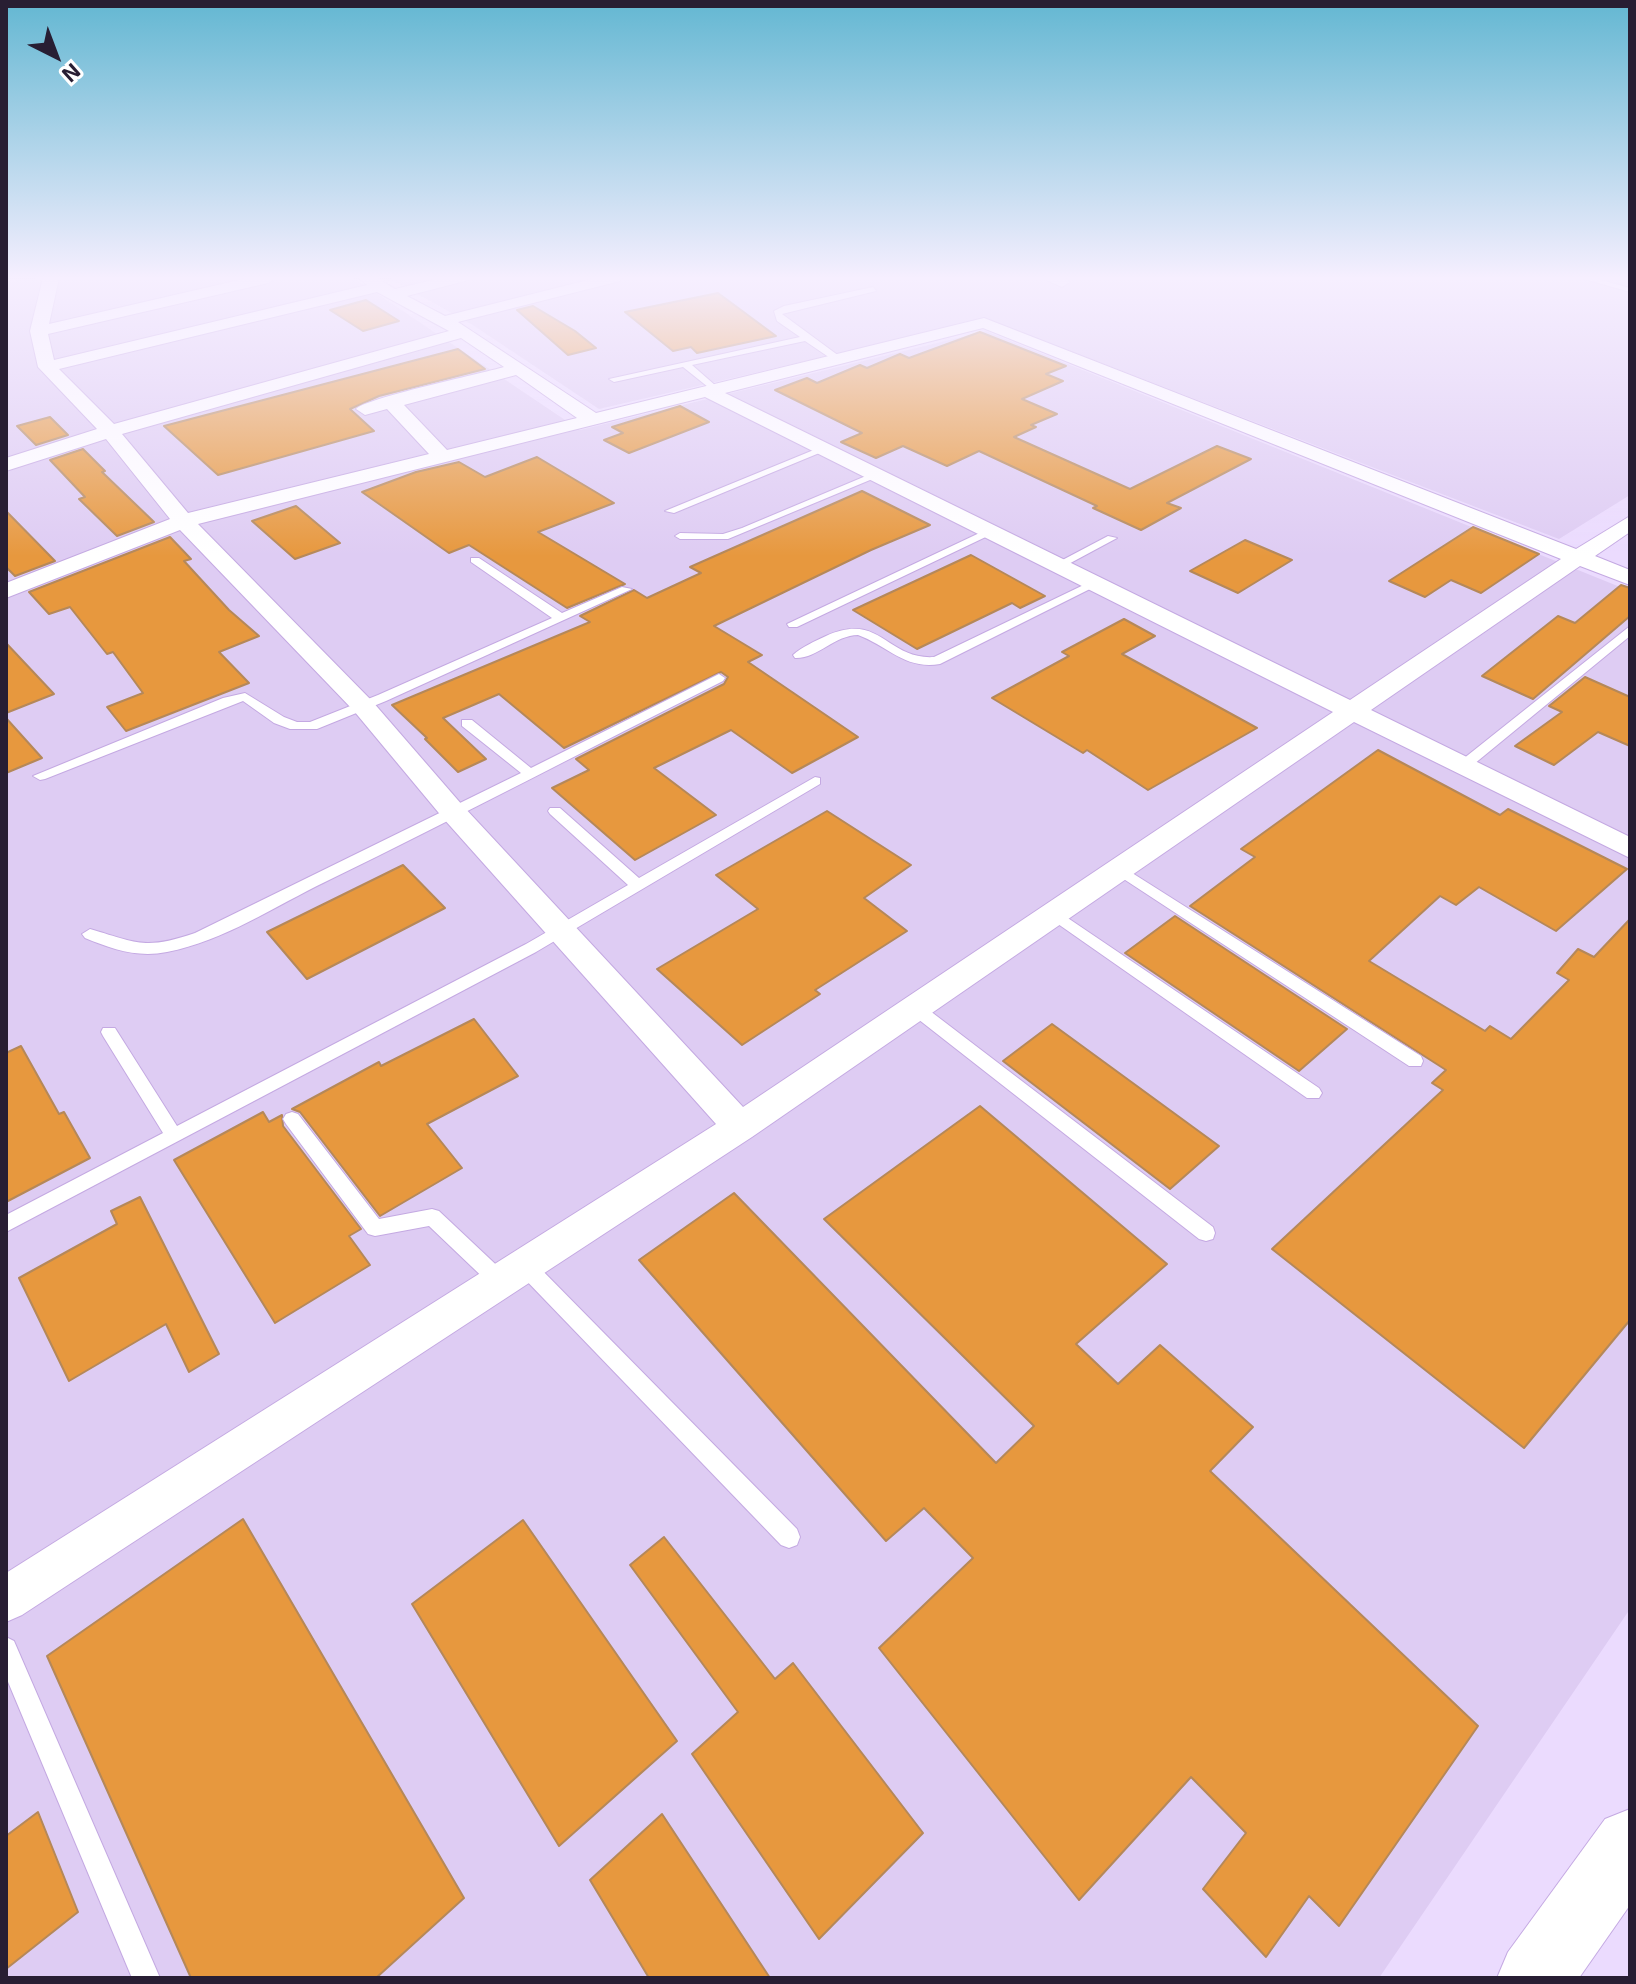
<!DOCTYPE html>
<style>
body{margin:0}
#map{position:relative;width:1636px;height:1984px;overflow:hidden;background:#ebdbfe;font-family:"Exo 2",sans-serif}
canvas{display:block}
.frame{position:absolute;inset:0;border:8px solid #281e33;pointer-events:none}
.north{position:absolute;left:16px;top:16px;width:80px;height:80px;-webkit-text-stroke:6px #fff;paint-order:stroke;rotate:138deg;font-size:22px;font-weight:700;line-height:32px;text-align:center;color:#281e33}
.north::after{content:'';display:block;margin:auto;width:28px;height:36px;background:#281e33;clip-path:polygon(50% 0,100% 100%,50% 72%,0 100%)}
</style>
<div id="map">
<canvas width="1636" height="1984"></canvas>
<div class="frame"></div>
<div class="north">N</div>
</div>
<script>
const g = document.querySelector('canvas').getContext('2d');
g.lineJoin = 'round';
function fillPath(path, color) { g.fillStyle = color; g.fill(path, 'evenodd'); }
function strokePath(path, color, width, dash) { g.strokeStyle = color; g.lineWidth = width; g.lineCap = dash ? 'butt' : 'round'; g.setLineDash(dash || []); g.stroke(path); }
fillPath(new Path2D(`
 M39,278H354L580,430L986,331L1630,591V1609L1379,1978H6V281Z
 M389,278H1630V495L1559,539L987,319L599,409L471,324Z`), '#deccf3');
const building = new Path2D(`
 M718,293L776,336L697,353L691,347L673,351L625,312Z
 M366,300L399,321L363,331L330,310Z
 M533,306L575,331L596,348L568,355L517,310Z
 M980,332L1066,366L1046,374L1063,381L1022,399L1057,414L1031,425L1036,427L1014,437L1130,489L1217,446L1251,459L1167,503L1181,508L1141,530L1093,508L1097,506L979,451L947,466L903,446L876,458L841,442L862,433L775,390L807,378L817,383L860,365L867,368L900,354L909,358Z
 M458,349L485,369L379,396L350,409L374,431L218,475L164,426Z
 M680,406L709,422L629,453L604,440L623,433L612,427Z
 M50,417L68,435L36,445L17,426Z
 M83,449L105,471L102,472L154,522L117,536L79,499L85,497L50,460Z
 M537,457L614,503L538,532L625,584L567,608L469,545L449,553L362,492L416,472L459,462L485,477Z
 M862,491L930,525L871,550L714,626L762,655L748,662L858,737L792,773L731,730L654,768L716,815L635,860L552,788L589,770L576,759L724,684L728,677L721,672L564,748L499,694L443,718L486,759L458,772L425,739L427,738L392,705L590,622L580,616L634,590L647,598L701,573L690,567Z
 M296,506L340,543L295,559L252,521Z
 M6,511L55,561L15,576L6,567Z
 M1473,527L1539,554L1481,593L1451,580L1425,597L1389,581Z
 M170,537L191,559L184,561L229,610L259,636L219,652L249,683L126,731L107,707L143,693L113,652L107,654L70,607L49,614L29,592Z
 M1245,540L1292,560L1238,593L1190,571Z
 M971,555L1045,596L1020,608L1012,603L917,649L853,610Z
 M1621,585L1630,588V616L1533,699L1482,676L1558,616L1575,623Z
 M1124,619L1155,636L1122,654L1257,728L1148,790L1087,750L1083,753L992,698L1069,656L1062,652Z
 M6,643L54,694L6,713Z
 M1585,677L1630,697V746L1598,732L1554,765L1515,746L1562,712L1549,706Z
 M6,718L42,758L6,773Z
 M1378,750L1500,815L1508,809L1627,869L1556,931L1479,887L1456,905L1440,896L1369,961L1485,1031L1490,1026L1511,1039L1569,980L1557,973L1578,949L1594,957L1630,919V1320L1524,1448L1272,1249L1443,1090L1432,1083L1446,1070L1190,906L1255,857L1241,849Z
 M827,811L911,865L864,898L907,931L815,990L820,994L742,1045L657,969L758,909L716,875Z
 M403,865L445,908L307,979L267,932Z
 M1175,916L1347,1029L1299,1071L1125,953Z
 M474,1019L518,1076L427,1124L462,1168L380,1216L300,1112L292,1109L379,1062L381,1066Z
 M1052,1024L1219,1146L1170,1189L1003,1061Z
 M21,1046L59,1114L64,1112L90,1158L6,1202V1053Z
 M980,1106L1167,1264L1076,1344L1118,1384L1160,1345L1253,1427L1210,1471L1478,1726L1339,1926L1309,1896L1266,1957L1203,1889L1246,1833L1191,1777L1079,1900L879,1648L973,1558L924,1508L886,1541L639,1260L734,1193L996,1463L1034,1426L824,1219Z
 M263,1112L269,1122L282,1115L283,1126L361,1229L349,1236L370,1265L275,1323L174,1160Z
 M140,1197L219,1354L189,1372L166,1324L69,1381L19,1278L117,1224L111,1211Z
 M243,1519L464,1898L376,1978H191L47,1656Z
 M523,1520L677,1741L559,1846L412,1604Z
 M664,1537L775,1679L793,1663L923,1833L819,1939L692,1754L738,1712L630,1565Z
 M38,1812L78,1912L6,1969V1836Z
 M662,1814L770,1978H649L590,1880Z`);
fillPath(building, '#e7983e');
strokePath(building, '#b58859', 2);
const lane = new Path2D(`
 M1581,278H1593L1630,288V292Z
 M873,287L876,291L782,314L839,356V360H833L805,341L692,365L716,386V390L713,391L683,367L614,382L609,379L800,337L777,321L774,311L784,306Z
 M821,447L829,449L674,513L665,511Z
 M873,473L882,475L728,539H680L675,536L680,533L723,534L742,528Z
 M990,528L994,529V533L797,627H789L787,624Z
 M1108,536L1117,538L1063,567L1053,565Z
 M471,558H479L562,613L622,587L632,589L386,701L317,729H290L274,723L243,701L45,779L40,780L33,776L223,698L245,693L284,717L297,722H310L378,695L552,618L471,562Z
 M1094,580L1098,581V585L940,664C905,670 888,646 858,635C835,635 817,659 795,658L793,655C802,647 815,641 826,636C881,611 886,660 934,657Z
 M1630,626V636L1468,769H1458V763Z
 M719,674L725,678L723,681C591,747 461,816 327,881C275,906 224,941 167,952C137,958 112,949 85,938L82,934L90,929C138,943 145,950 195,933L521,773L462,726V720H472L531,768Z
 M815,777L820,778V784L536,952L6,1232V1215L163,1133L103,1036L101,1032L103,1028H115L177,1126L526,944L628,885L550,814L548,811L550,808H560L639,878Z
 M1118,864L1421,1056L1423,1061L1421,1066H1409L1113,872L1111,869L1113,866Z
 M1053,908L1319,1088L1322,1093L1319,1098H1307L1048,917L1045,913Z
 M915,1002L921,1004L1213,1227L1215,1233L1213,1239L1206,1241L1199,1239L909,1012L907,1008L909,1004Z
 M292,1112L298,1114L379,1219L432,1209L439,1211L507,1275L510,1281L507,1287L500,1289L493,1287L429,1226L375,1236L368,1234L286,1124L283,1119L286,1114Z
 M525,1258L532,1260L797,1529L800,1537L797,1545L789,1548L781,1545L518,1272L515,1266L518,1260Z
 M6,1637L14,1641L160,1978H132L6,1677Z`);
const street = new Path2D(`
 M43,278H59L49,324L248,278H276L268,283L48,334L54,360L367,285L359,278H377L395,289L441,278H467L465,281L407,296L445,316L596,278H622L620,281L458,322L596,413L984,318L1576,549L1630,516V532L1595,556L1630,570V585L1580,566L1371,710L1630,837V858L1354,722L752,1137L22,1615L6,1622V1573L716,1124L443,818L354,711L180,530L6,598V583L170,519L106,439L6,471V458L97,429L38,367L30,331ZM377,292L449,331L114,424L59,369ZM983,328L1561,559L1350,700L725,393ZM461,338L504,367C480,374 366,398 356,409L365,415L387,409L429,454L188,513L122,434ZM516,375L577,418L447,450L404,405ZM705,397L1333,712L743,1107L463,806L372,701L198,524Z
 M1042,278H1065L1070,282L1062,287Z`);
const secondary = new Path2D(`
 M1630,1809V1905L1579,1978H1497L1508,1952L1605,1819Z`);
strokePath(lane, '#c4a9e2', 2);
strokePath(street, '#c4a9e2', 2);
strokePath(secondary, '#c4a9e2', 2);
fillPath(lane, '#fff');
fillPath(street, '#fff');
fillPath(secondary, '#fff');
const sky = g.createLinearGradient(0, 0, 0, 556);
sky.addColorStop(0, '#63b7d2');
sky.addColorStop(0.5, '#f6efff');
sky.addColorStop(1, '#f6efff00');
g.fillStyle = sky;
g.fillRect(0, 0, 1636, 556);
</script>
